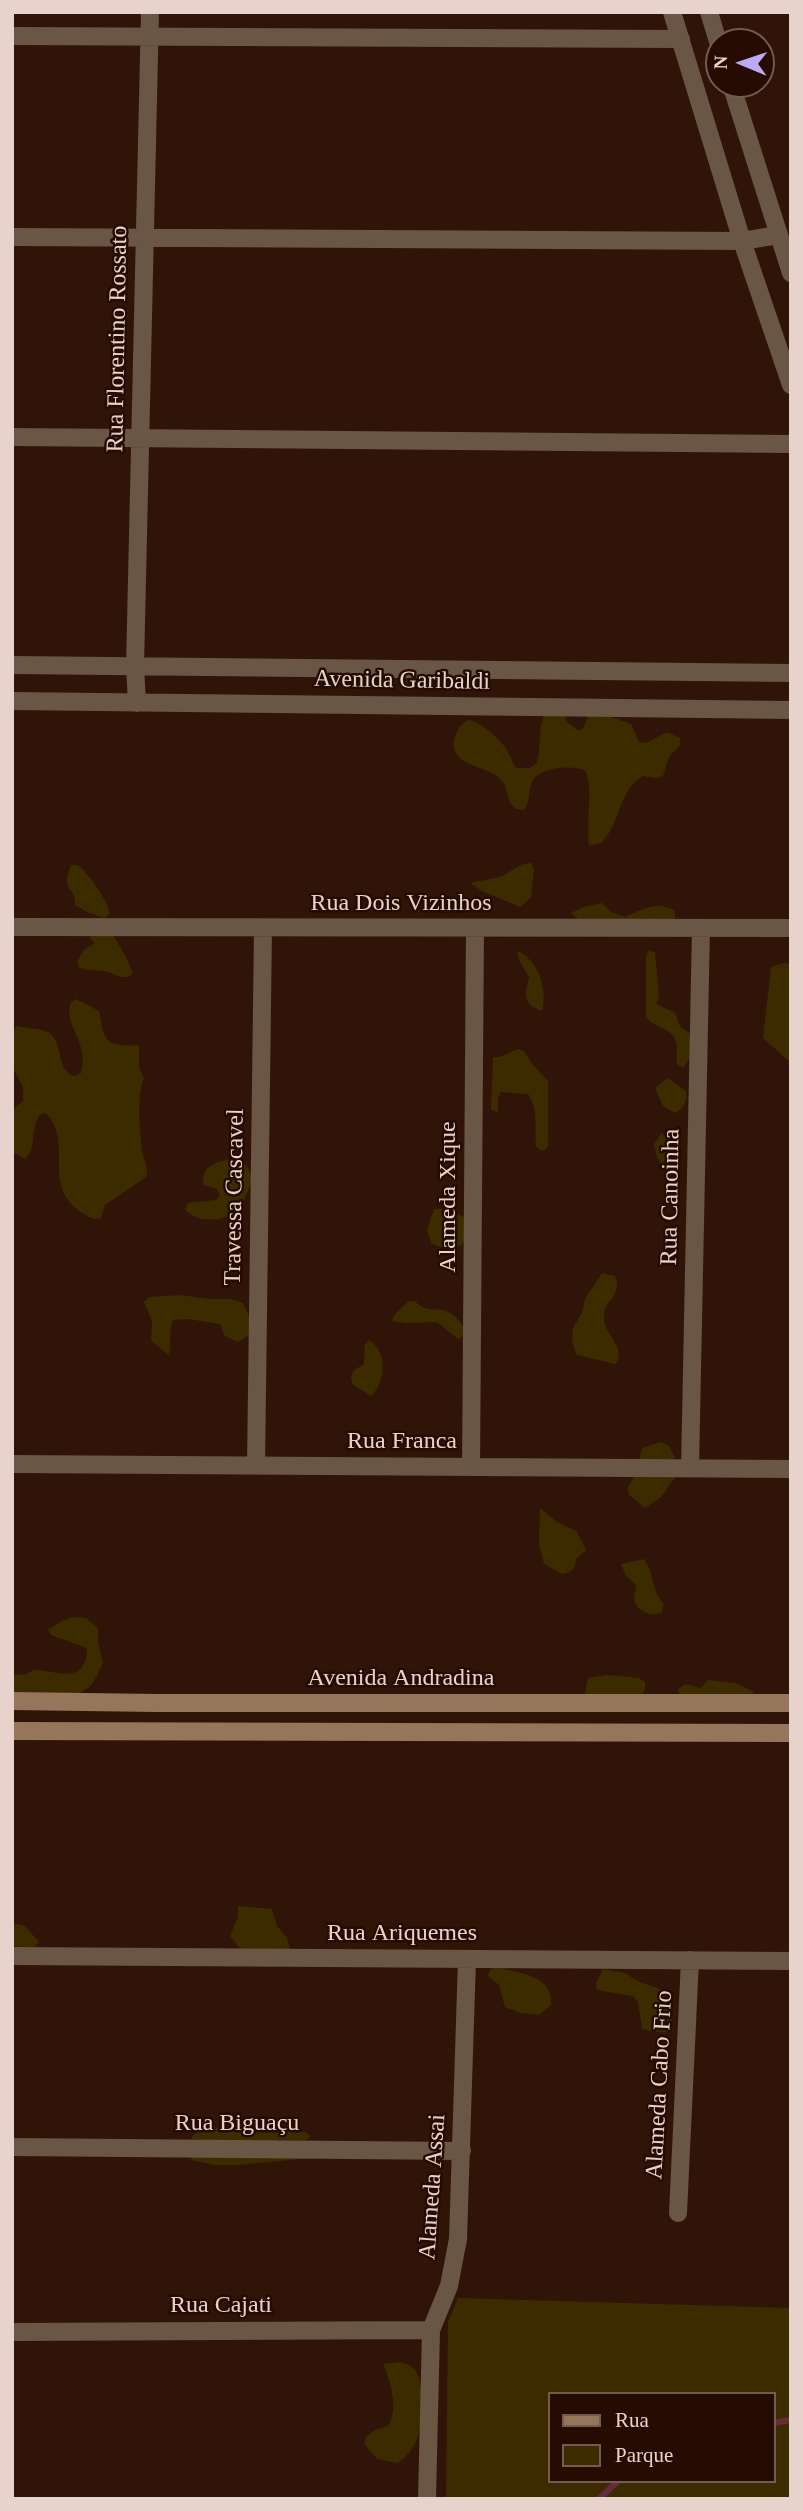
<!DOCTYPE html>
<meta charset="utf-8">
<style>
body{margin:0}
#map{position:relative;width:803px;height:2511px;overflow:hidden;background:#301408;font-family:"Times New Roman",serif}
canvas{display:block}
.frame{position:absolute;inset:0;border:14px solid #e7d3cb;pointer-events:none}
.legend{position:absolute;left:548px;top:2392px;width:228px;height:91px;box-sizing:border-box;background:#250b02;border:2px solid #735b52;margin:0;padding:9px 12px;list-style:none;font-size:21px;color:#e7d3cb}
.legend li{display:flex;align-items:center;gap:14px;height:35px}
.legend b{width:35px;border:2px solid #735b52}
.north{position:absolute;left:705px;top:28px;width:70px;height:70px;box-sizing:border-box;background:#250b02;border:2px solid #735b52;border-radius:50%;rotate:272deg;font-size:19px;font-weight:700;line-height:28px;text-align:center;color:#e7d3cb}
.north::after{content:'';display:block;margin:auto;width:24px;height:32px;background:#bea9f4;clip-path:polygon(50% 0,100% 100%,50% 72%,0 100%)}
</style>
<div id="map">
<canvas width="803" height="2511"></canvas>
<div class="frame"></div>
<ul class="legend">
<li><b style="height:9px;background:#95765a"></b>Rua</li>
<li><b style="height:19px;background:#3d2b00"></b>Parque</li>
</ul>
<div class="north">N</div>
</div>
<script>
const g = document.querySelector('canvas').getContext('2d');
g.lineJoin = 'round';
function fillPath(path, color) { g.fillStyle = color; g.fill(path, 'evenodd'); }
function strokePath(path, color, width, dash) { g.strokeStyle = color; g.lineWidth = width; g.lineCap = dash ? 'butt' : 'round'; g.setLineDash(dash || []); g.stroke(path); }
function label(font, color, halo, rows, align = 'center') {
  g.font = font + ' "Times New Roman",serif'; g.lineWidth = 5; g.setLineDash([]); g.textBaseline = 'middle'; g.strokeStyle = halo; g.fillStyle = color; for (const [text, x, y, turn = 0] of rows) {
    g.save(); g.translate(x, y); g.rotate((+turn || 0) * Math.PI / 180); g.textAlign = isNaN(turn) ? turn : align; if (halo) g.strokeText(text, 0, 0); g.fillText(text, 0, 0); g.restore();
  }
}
fillPath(new Path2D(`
 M545,713L565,716L567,722L579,731L583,728L589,715L603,714L631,724L639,742L646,743L667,732L680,738C682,750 673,749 669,758C666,764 665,770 663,776L657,778L643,776C617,791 622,823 601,843L589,845C586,823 594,788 585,770C572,765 539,767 532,782C528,791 531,801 524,810L516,809C505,801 510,791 502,781C490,764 446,768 455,737C457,729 462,724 468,720C480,721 498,738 505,747C510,754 512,762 516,768H530L537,763C542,746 537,730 545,713Z
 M531,863L534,869L531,898L520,907L482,891L470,883L500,877L523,864Z
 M71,865H78C88,873 108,901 110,914L104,918L87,912L75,905C76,885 60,893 71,865Z
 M602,903L611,912L625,917C642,910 657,900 675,911V918L661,922H582L571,913L583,907Z
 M91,931H110C119,945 127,957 133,974C121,982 116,973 104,971C95,970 88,971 79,967L77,961L84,950L95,943L90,938Z
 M517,951C538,959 548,990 542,1011C522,1004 525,994 529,977L519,960Z
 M648,951L655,952L659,997L656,1004L675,1013L680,1026L692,1035L694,1051L683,1068L677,1064C676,1057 678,1048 676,1041C672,1028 653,1028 646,1017V957Z
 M784,963L791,964V1063L763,1038L771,967Z
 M76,999L99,1011C102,1023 101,1041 116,1044C123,1046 131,1045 139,1046V1068L144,1078C136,1095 140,1132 142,1151C144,1161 149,1166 146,1177L105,1205L101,1218L94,1219C34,1193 77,1146 46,1113L40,1115C29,1131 38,1147 25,1159L12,1152V1110L23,1101C25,1082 21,1085 14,1070C8,1060 11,1036 16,1026C25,1028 37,1028 45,1031C66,1039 54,1072 75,1076L81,1073C90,1041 62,1025 71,1002Z
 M518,1049L524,1051L532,1064L548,1081V1147L542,1151L536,1146C535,1130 538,1107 528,1094L501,1092L498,1097V1112L491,1110L493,1057H500Z
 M668,1078L686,1091C687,1101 684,1109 675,1113L663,1106L655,1088Z
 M662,1133C670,1144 679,1158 670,1171C658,1163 657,1158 654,1144Z
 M236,1158C247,1162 249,1170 253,1179C252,1183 241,1207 239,1209C227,1222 195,1224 185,1209L188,1203L216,1200L220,1195L217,1189L204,1185C199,1164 221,1161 236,1158Z
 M434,1209H448L468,1219C467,1226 467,1237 464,1242C457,1252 439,1248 431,1243L427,1230Z
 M602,1273L615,1276C623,1298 603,1299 604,1318C604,1336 627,1346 616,1364L577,1355L572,1342L573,1328L582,1313L585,1299Z
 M180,1295L209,1299H231L243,1303L250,1318L249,1335L238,1342L225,1336L220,1324L188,1319L173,1320C169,1329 171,1344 169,1355L151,1341L152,1321L144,1302L149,1297Z
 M409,1301H415C431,1320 445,1296 464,1328V1335L458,1339L437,1322L406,1323L392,1321L394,1315Z
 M369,1340C388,1352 386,1382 371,1396L353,1385L351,1378L353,1371L364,1364L365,1345Z
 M661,1442L668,1445L675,1457L670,1463L639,1461L642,1448Z
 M635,1475L676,1476L661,1497L645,1508L628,1494V1487Z
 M540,1508L557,1522L576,1531L586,1550L576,1559C575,1569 572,1572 562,1574L544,1564L539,1544Z
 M644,1559C655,1574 651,1591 664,1604L662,1612C652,1617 635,1612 634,1598C634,1594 636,1590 636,1585L626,1576L621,1564Z
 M73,1617L86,1618L98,1628V1643L103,1663L93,1683L88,1688L79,1693L64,1695L33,1692L12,1693V1675L27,1674L33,1670C57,1670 86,1687 87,1648L51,1635L48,1630L60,1622Z
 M608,1675L639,1678L645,1682V1689L641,1696L591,1697L585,1693L588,1678Z
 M708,1680L736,1683L754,1692L751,1698L681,1696L678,1690C686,1680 691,1686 701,1688Z
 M238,1906L272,1909L277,1926L287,1938L290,1949L241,1950L230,1936L238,1917Z
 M12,1923L25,1926L39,1942L34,1948L12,1946Z
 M496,1967C517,1973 554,1974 551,2005L539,2015L521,2013L505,2007L499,1985L488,1976L490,1970Z
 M603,1969L625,1973L637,1981L663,1990L672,2018L669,2032H655L642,2029L638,2002L633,1996L597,1990L596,1983Z
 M206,2126L240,2130L271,2126L305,2132L311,2136L306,2140H278L270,2143L191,2139L199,2129Z
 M194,2151L311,2158L237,2165H215L191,2160Z
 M458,2298L791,2308V2499H446L448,2322ZM549,2394H773V2481H549Z
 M400,2362C405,2364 411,2365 415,2370C424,2380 423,2423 418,2436C415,2446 407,2457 398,2463L377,2459L364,2444C367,2430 378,2430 389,2425C398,2406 391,2383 383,2364Z`), '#3d2b00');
strokePath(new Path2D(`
 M773,2423L791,2420
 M599,2499L618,2481`), '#642d3f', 6);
strokePath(new Path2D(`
 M672,12L742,241L791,385
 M709,12L719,45
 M12,36L681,39
 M731,84L791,273
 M12,237L742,241L778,235
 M12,437L791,444
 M12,665L791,673
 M12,701L791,710
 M137,703L135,666L150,12
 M12,927L791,928
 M12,1464L791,1469
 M256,1466L263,929
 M471,1467L475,928
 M690,1468L701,928
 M12,1956L791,1961
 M12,2147L462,2151
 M678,2213L690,1960
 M12,2332L431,2330
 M427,2499L431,2330L449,2286L458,2239L467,1959`), '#695645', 18);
strokePath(new Path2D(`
 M12,1701L157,1703H791
 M12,1731L791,1733`), '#95765a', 18);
label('24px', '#e7d3cb', '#250b02', [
 ["Rua Florentino Rossato",118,339,-89],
 ["Avenida Garibaldi",402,681,1],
 ["Rua Dois Vizinhos",401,904],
 ["Travessa Cascavel",235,1197,-89],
 ["Alameda Xique",449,1197,-90],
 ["Rua Canoinha",671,1197,-89],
 ["Rua Franca",402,1442],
 ["Avenida Andradina",401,1679],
 ["Rua Ariquemes",402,1934],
 ["Alameda Cabo Frio",660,2085,-87],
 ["Rua Biguaçu",237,2124],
 ["Alameda Assai",433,2187,-86],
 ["Rua Cajati",221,2306]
]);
</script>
